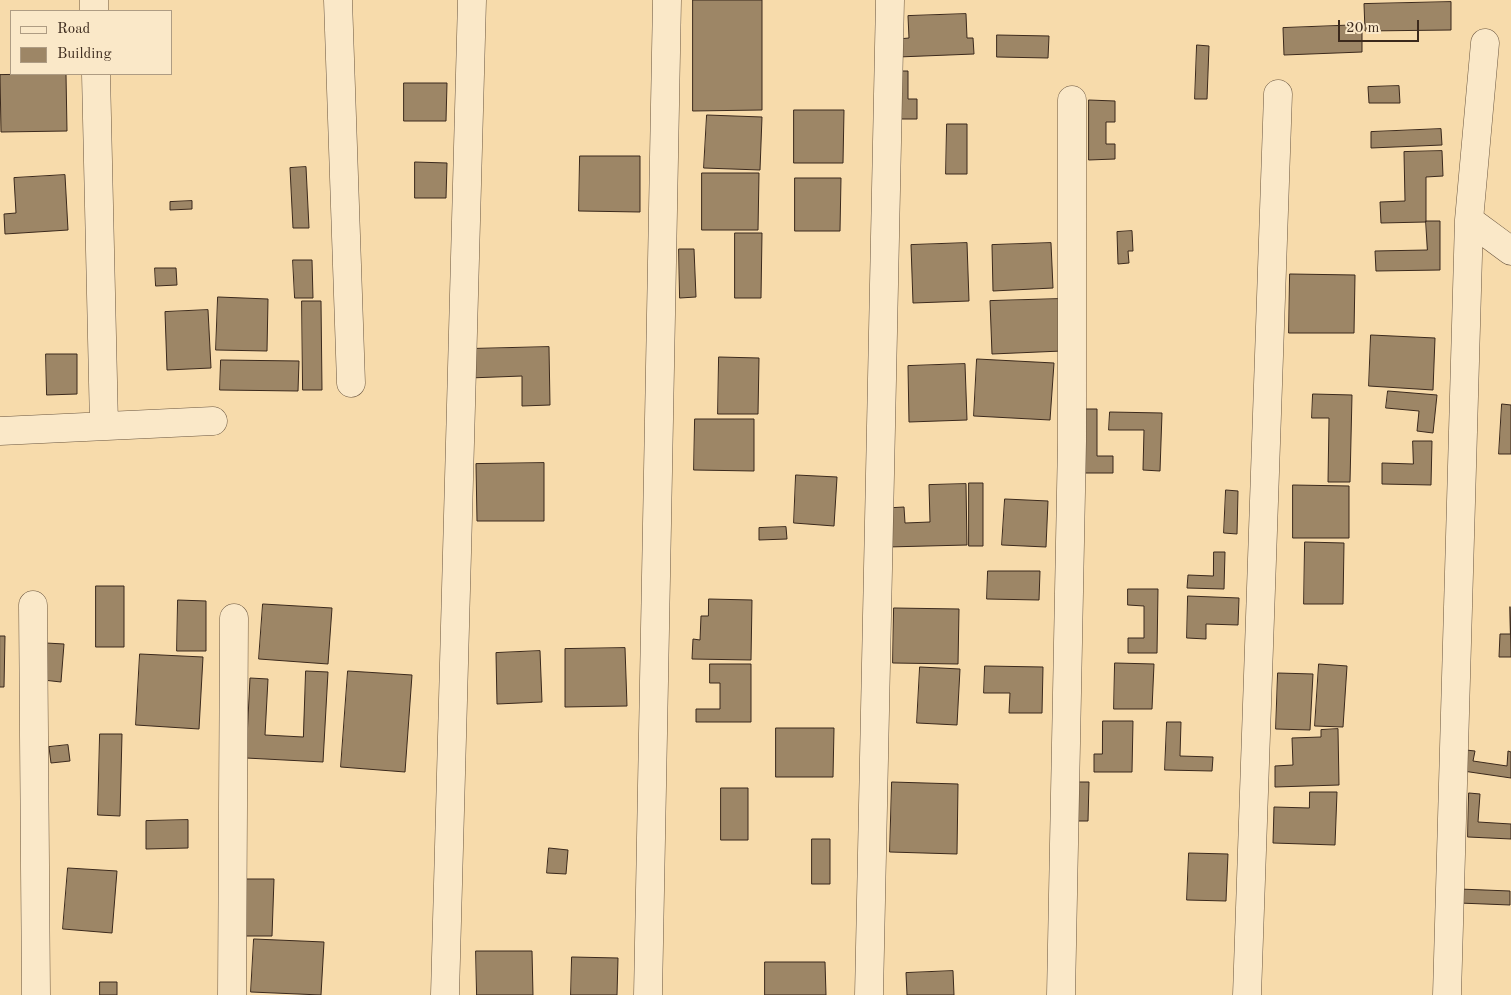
<!DOCTYPE html>
<style>
body{margin:0}
#map{position:relative;width:1511px;height:995px;overflow:hidden;background:#f7dbab;font-family:"Old Standard TT",serif}
canvas{display:block}
.legend{position:absolute;left:10px;top:10px;width:162px;height:65px;box-sizing:border-box;background:#fae8c8;border:1px solid #ae9c83;margin:0;padding:6px 9px;list-style:none;font-size:15px;color:#3b291c}
.legend li{display:flex;align-items:center;gap:10px;height:25px}
.legend b{width:25px;border:1px solid #ae9c83}
.scale{position:absolute;left:1338px;top:20px;width:81px;height:22px;box-sizing:border-box;border:2px solid #3b291c;border-top:0;padding-left:6px;font-size:15px;line-height:18px;white-space:nowrap;color:#3b291c;-webkit-text-stroke:4px #fae8c8;paint-order:stroke}
</style>
<div id="map">
<canvas width="1511" height="995"></canvas>
<ul class="legend">
<li><b style="height:6px;background:#fae8c8"></b>Road</li>
<li><b style="height:14px;background:#9d8666"></b>Building</li>
</ul>
<div class="scale">20 m</div>
</div>
<script>
const g = document.querySelector('canvas').getContext('2d');
g.lineJoin = 'round';
function fillPath(path, color) { g.fillStyle = color; g.fill(path, 'evenodd'); }
function strokePath(path, color, width, dash) { g.strokeStyle = color; g.lineWidth = width; g.lineCap = dash ? 'butt' : 'round'; g.setLineDash(dash || []); g.stroke(path); }
const building = new Path2D(`
 M693,0H762V110L693,111Z
 M1451,2V30L1365,31L1364,4Z
 M966,14L967,38H973L974,54L898,57V39L909,38L908,16Z
 M1362,25V52L1284,55L1283,28Z
 M997,35L1049,36L1048,58L997,57Z
 M1197,45L1209,46L1207,99H1195Z
 M895,71H908V99H917V119H895Z
 M66,74L67,131L1,132L0,75Z
 M404,83H447L446,121H404Z
 M1399,86L1400,103H1369L1368,87Z
 M1089,100L1115,101V122H1106V144H1115V159L1089,160Z
 M794,110H844L843,163H794Z
 M707,115L762,117L760,170L704,168Z
 M947,124H967V174H946Z
 M1441,129L1442,145L1371,148V132Z
 M1442,151L1443,176L1426,177V222L1381,223L1380,202L1405,201L1404,152Z
 M580,156H640V212L579,211Z
 M415,162L447,163L446,198H415Z
 M306,167L309,228H293L290,168Z
 M702,173H759L758,230H702Z
 M65,175L68,230L5,234L4,214L16,213L14,178Z
 M795,178H841L840,231H795Z
 M192,201V209L170,210V202Z
 M1426,221H1440V270L1376,271L1375,251L1427,250Z
 M1132,231L1133,251H1128L1129,263L1118,264L1117,232Z
 M735,233H762L761,298H735Z
 M967,243L969,301L913,303L911,245Z
 M1051,243L1053,288L993,291L992,245Z
 M679,249H694L696,297L680,298Z
 M293,260H312L313,298H295Z
 M155,268H176L177,285L156,286Z
 M1290,274L1355,275L1354,333H1289Z
 M218,297L268,299L267,351L216,350Z
 M1060,299L1062,351L992,354L990,301Z
 M302,301H321L322,390H303Z
 M208,310L211,368L167,370L165,312Z
 M1371,335L1435,338L1433,390L1369,386Z
 M549,347L550,405L522,406V376L469,378L468,349Z
 M46,354H77V394L47,395Z
 M719,357L759,358L758,414H718Z
 M977,359L1054,363L1050,420L974,416Z
 M221,360L299,361L298,391L220,390Z
 M965,364L967,420L909,422L908,366Z
 M1388,391L1437,395L1433,433L1417,431L1419,411L1386,408Z
 M1313,394L1352,395L1350,482H1328L1329,418H1312Z
 M1502,404L1511,405V454H1499Z
 M1080,409H1097V456H1113V473H1081Z
 M1110,412L1162,413L1160,471L1143,470L1144,430H1109Z
 M695,419H754V471L694,470Z
 M1413,441H1432L1431,485L1382,484V463L1413,464Z
 M544,463V521H477L476,464Z
 M796,475L837,477L834,526L794,523Z
 M969,483H983V546H969Z
 M966,484L967,545L887,547L886,508L904,507L905,523L930,522L929,485Z
 M1293,485L1349,486V538H1293Z
 M1226,490L1238,491L1237,534L1224,533Z
 M1005,499L1048,501L1046,547L1002,545Z
 M786,527L787,539L759,540V528Z
 M1305,542L1344,543L1343,604H1304Z
 M1214,552H1225L1224,589L1187,588L1188,575L1213,576Z
 M988,571H1040L1039,600L987,599Z
 M96,586H124V647H96Z
 M1128,589H1158L1157,653H1128V638H1144V606L1128,605Z
 M1188,596L1239,598L1238,625L1206,624V639L1187,638Z
 M709,599L752,600L751,660L692,659L693,639L700,640L701,616H708Z
 M178,600L206,601V651H177Z
 M263,604L332,608L328,664L259,659Z
 M1510,607L1511,657H1499L1500,634H1510Z
 M894,608L959,609L958,664L893,663Z
 M0,636H5L4,687H0Z
 M46,643L64,644L61,682L43,680Z
 M625,648L627,706L565,707V649Z
 M540,651L542,702L497,704L496,653Z
 M140,654L203,657L199,729L136,725Z
 M1115,663L1154,664L1152,709H1114Z
 M710,664H751V722H696V709H720V683H710Z
 M1319,664L1347,666L1343,727L1315,726Z
 M985,666L1043,667L1042,713H1009L1010,693H984Z
 M920,667L960,669L957,725L917,723Z
 M306,671L328,672L323,762L246,758L250,678L268,679L265,735L303,737Z
 M348,671L412,675L405,772L341,767Z
 M1278,673L1313,674L1310,730L1276,729Z
 M1103,721H1133L1132,772H1094V754H1102Z
 M1167,722H1181L1180,756L1213,757L1212,771L1165,770Z
 M776,728H834L833,777H776Z
 M1338,729L1339,785L1275,787V766L1293,765L1292,738L1321,737V730Z
 M100,734H122L120,816L98,815Z
 M68,745L70,761L51,763L49,747Z
 M1466,750L1475,751L1473,761L1507,766L1508,751L1511,752V778L1463,771Z
 M892,782L958,784L957,854L890,852Z
 M1073,782H1089L1088,821H1072Z
 M721,788H748V840H721Z
 M1310,792H1337L1335,845L1273,843L1274,807L1309,808Z
 M1469,793L1480,794L1478,822L1511,824V839L1468,837Z
 M188,820V848L146,849V821Z
 M812,839H830V884H812Z
 M549,848L568,850L566,874L547,873Z
 M1189,853L1228,854L1226,901L1187,900Z
 M68,868L117,871L112,933L63,929Z
 M245,879H274L272,936H243Z
 M1459,889L1510,891V905L1459,903Z
 M254,939L324,942L321,995L251,992Z
 M476,951H532L533,995H477Z
 M572,957L618,958L617,995H571Z
 M765,962H825L826,995H765Z
 M953,971L954,995H907L906,973Z
 M100,982H117V995H100Z`);
fillPath(building, '#9d8666');
strokePath(building, '#3b291c', 1);
const minor = new Path2D(`
 M94,0V11
 M338,0L351,383
 M96,74L104,425
 M1469,220L1511,251
 M0,431L213,421
 M33,605L36,995
 M232,995L234,618
 M445,995L472,0
 M648,995L667,0
 M869,995L890,0
 M1061,995L1072,441V100
 M1247,995L1278,94
 M1447,995L1469,220L1485,43`);
strokePath(minor, '#6a5640', 29);
strokePath(minor, '#fae8c8', 28);
</script>
